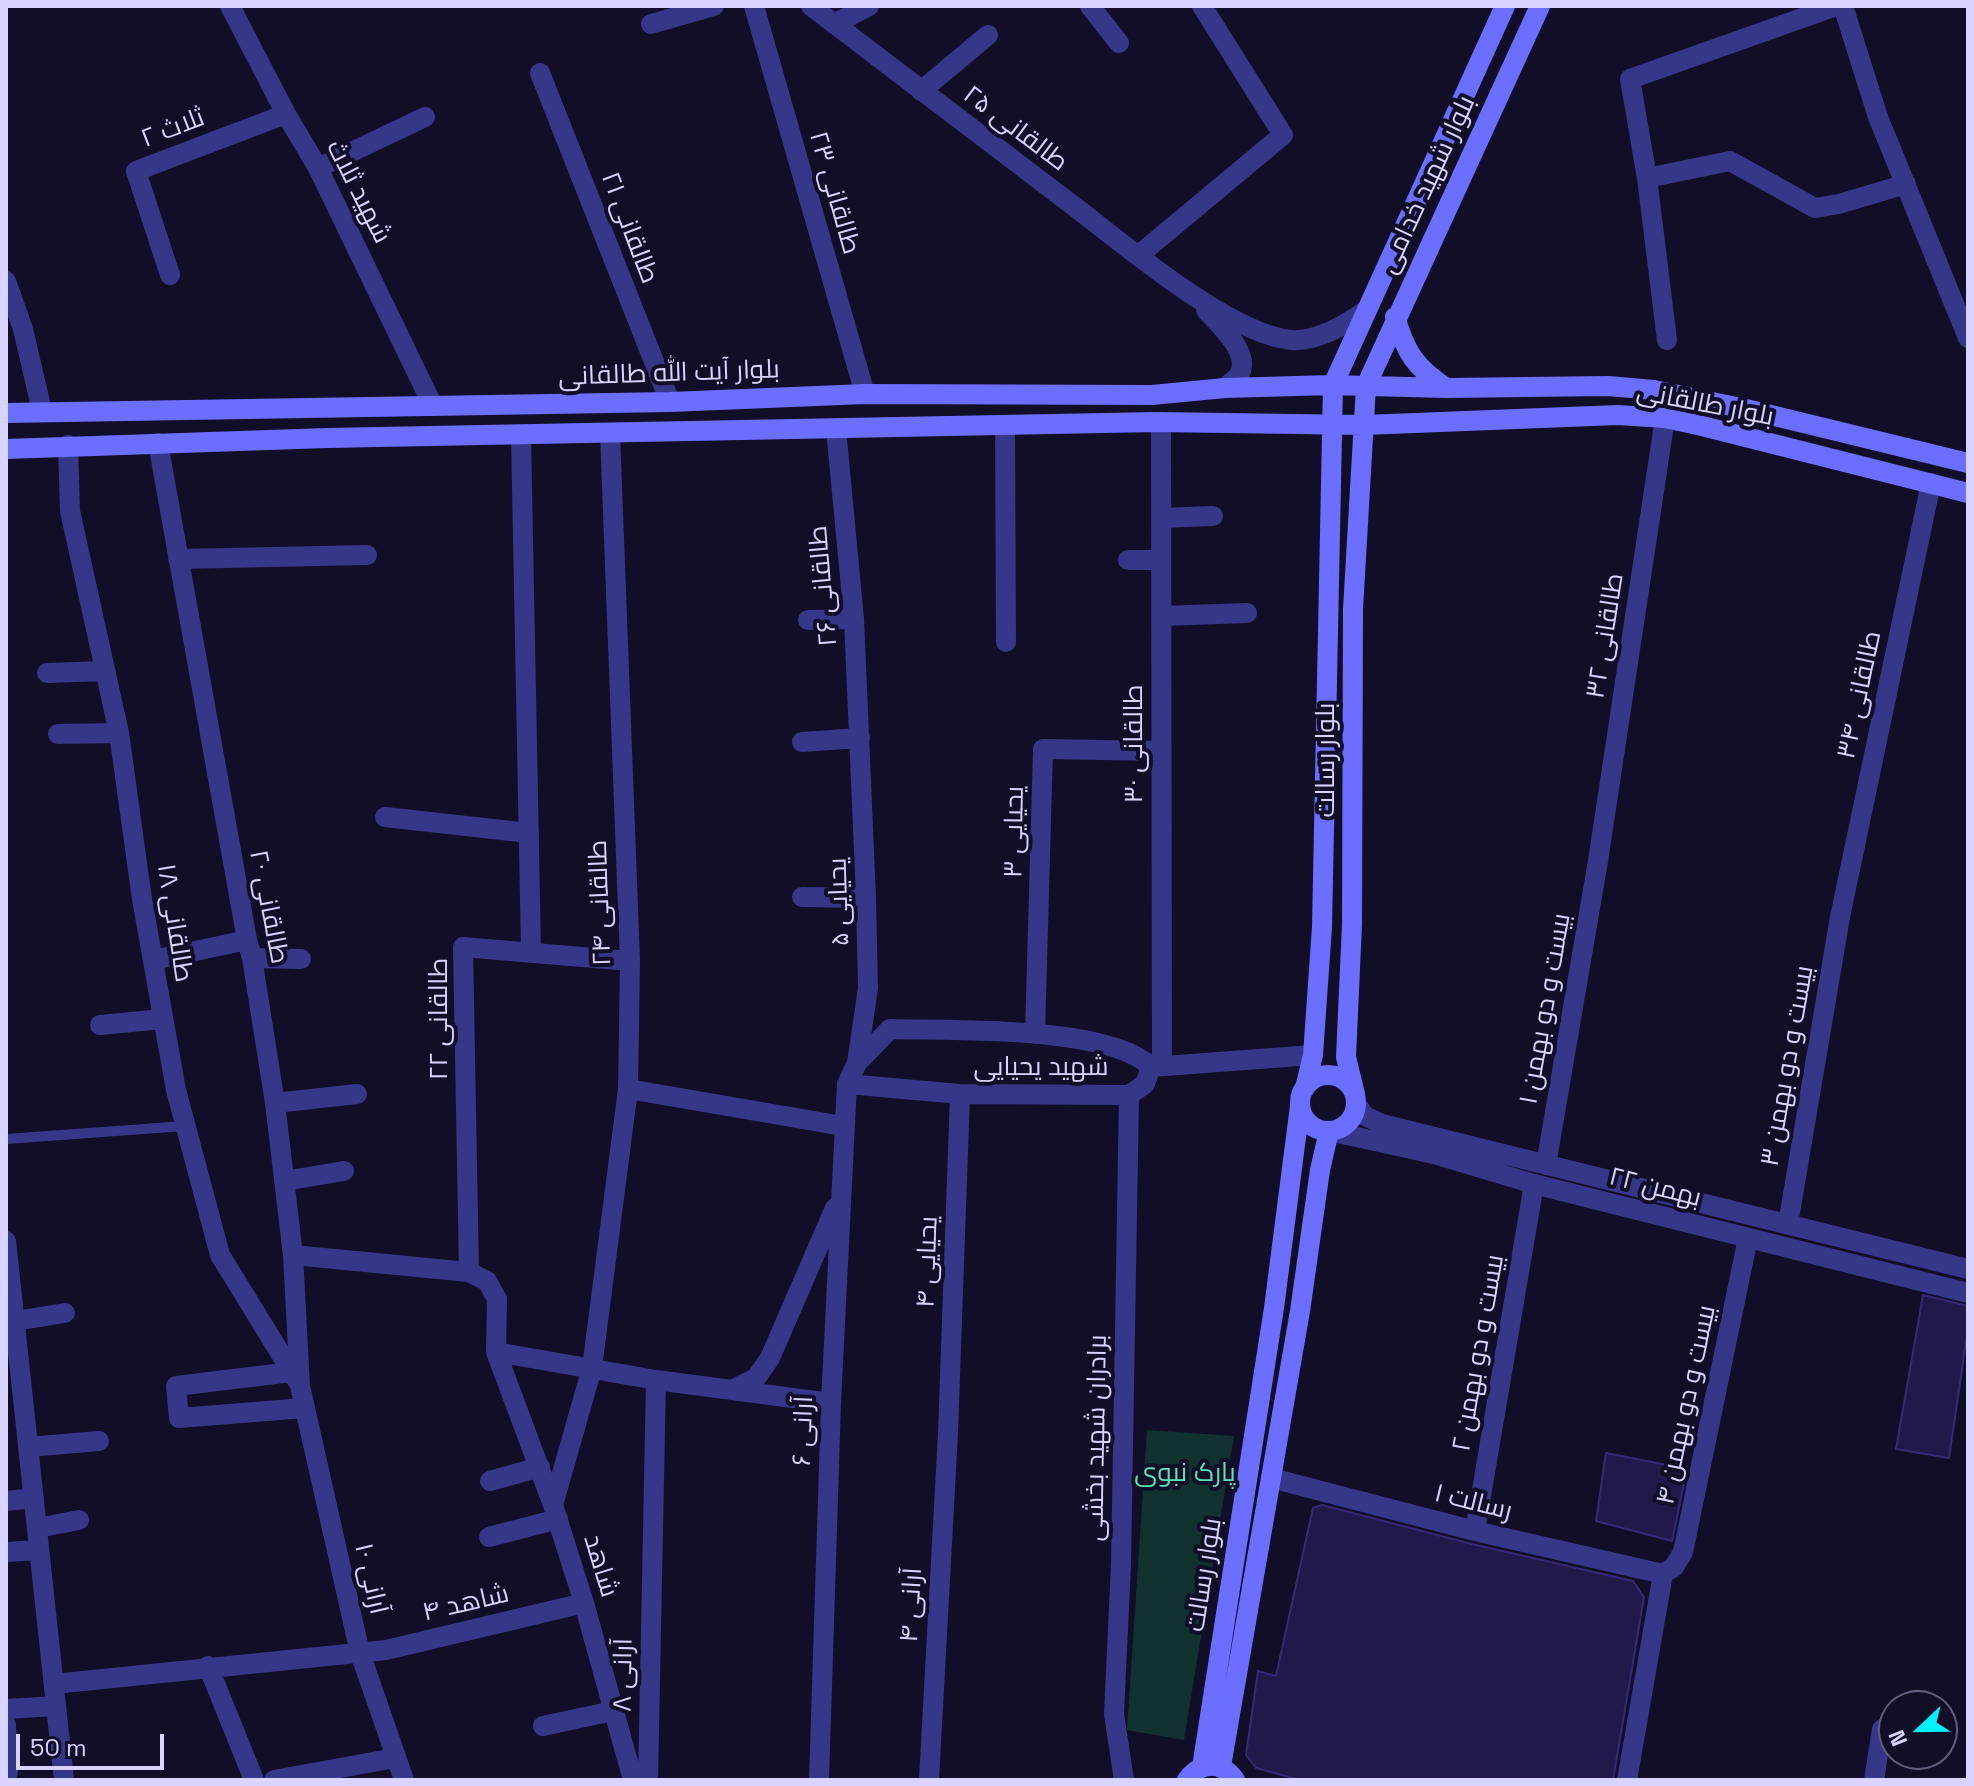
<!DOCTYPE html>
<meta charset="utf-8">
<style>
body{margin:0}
#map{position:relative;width:1974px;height:1786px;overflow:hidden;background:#110e27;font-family:"Space Grotesk",sans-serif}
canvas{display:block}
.frame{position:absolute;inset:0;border:8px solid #d7d4ff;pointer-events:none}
.north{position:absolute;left:1878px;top:1690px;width:80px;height:80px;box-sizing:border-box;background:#110e27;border:2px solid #605d7d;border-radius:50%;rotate:248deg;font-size:22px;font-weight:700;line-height:32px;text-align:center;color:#d7d4ff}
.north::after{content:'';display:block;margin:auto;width:28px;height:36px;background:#00f1ff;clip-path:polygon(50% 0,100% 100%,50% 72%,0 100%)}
.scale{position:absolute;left:16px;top:1734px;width:148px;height:36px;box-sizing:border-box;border:4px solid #d7d4ff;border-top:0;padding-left:10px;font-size:24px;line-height:28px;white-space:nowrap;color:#d7d4ff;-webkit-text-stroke:6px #110e27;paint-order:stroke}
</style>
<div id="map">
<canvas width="1974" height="1786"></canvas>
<div class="frame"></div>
<div class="north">N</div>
<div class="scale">50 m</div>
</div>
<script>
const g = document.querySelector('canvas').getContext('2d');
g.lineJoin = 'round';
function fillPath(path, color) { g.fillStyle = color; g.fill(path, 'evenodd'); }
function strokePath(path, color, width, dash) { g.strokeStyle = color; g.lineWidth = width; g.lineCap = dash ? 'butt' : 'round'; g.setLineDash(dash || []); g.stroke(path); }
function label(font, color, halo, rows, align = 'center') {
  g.font = font + ' "Space Grotesk",Cairo,sans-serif'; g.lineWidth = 8; g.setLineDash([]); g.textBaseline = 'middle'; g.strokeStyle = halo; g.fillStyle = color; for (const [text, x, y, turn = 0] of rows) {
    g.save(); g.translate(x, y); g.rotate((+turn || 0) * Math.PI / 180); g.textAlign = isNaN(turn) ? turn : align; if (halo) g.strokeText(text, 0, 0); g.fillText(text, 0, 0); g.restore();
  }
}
fillPath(new Path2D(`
 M1147,1430L1234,1436L1184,1740L1127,1730Z`), '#11322f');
const building = new Path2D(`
 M1923,1295L1968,1306V1328L1949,1458L1896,1449Z
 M1606,1453L1687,1469L1672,1541L1596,1521Z
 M1322,1505L1472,1544L1633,1581L1644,1597L1613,1780H1300L1256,1768L1246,1755L1258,1671L1276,1676L1313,1508Z`);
fillPath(building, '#211949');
strokePath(building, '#362a77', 2);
strokePath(new Path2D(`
 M6,1139L185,1126`), '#373789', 10);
strokePath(new Path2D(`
 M230,6L286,114L318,168L433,406
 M754,6L865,394
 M811,6C898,72 984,138 1071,204C1123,243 1228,334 1291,340C1318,342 1346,324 1368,309
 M1090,6L1119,43
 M1843,6L1878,117L1968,338
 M651,24L714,6
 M834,24L869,6
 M540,73L670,402
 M921,91L988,35
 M318,168L425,117
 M1647,178L1730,161L1815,208L1839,204L1906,184
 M1139,255L1283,135L1202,6
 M170,275L136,171L286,114
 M6,281L23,329L42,411
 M1206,310C1219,325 1252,353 1239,375C1236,379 1229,384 1225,388
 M1667,340L1647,178L1630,79L1836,6
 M1161,422L1162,1066
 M1005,425L1006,642
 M836,429L854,619L866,898L868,988L857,1063
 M610,433L630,961L628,1089L592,1368L553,1505L584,1603L633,1780
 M521,435L531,951
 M158,443L247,940L252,958L275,1103L293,1255L300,1386L360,1653L404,1780
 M68,445L70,511L119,733L142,899L176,1090L220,1255L298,1382
 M1161,518L1213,516
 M178,559L367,555
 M1128,560H1161
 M1161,616L1247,613
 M808,620L854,619
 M47,673L105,671
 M58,734L119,733
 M802,742L860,738
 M385,817L529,833
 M802,897L866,898
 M252,958L301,959
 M153,960L247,940
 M100,1025L163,1019
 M1035,1034L1043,749L1161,751
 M847,1084L960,1094L1129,1095L1145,1084L1151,1067L1313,1055
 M628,1089L843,1126
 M275,1103L357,1094
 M1546,1165L1598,861L1665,418
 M284,1181L344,1171
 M1788,1224L1840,917L1931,483
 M6,1241L64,1780
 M293,1255L469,1272
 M15,1321L65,1313
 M496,1352L656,1380L831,1403
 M292,1372L176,1386L179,1418L305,1408
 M734,1389L756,1378L770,1358L835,1208
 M28,1447L99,1441
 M1271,1478L1475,1531L1663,1574
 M490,1481L540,1467
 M6,1501L34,1498
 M553,1505L496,1352L497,1299L487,1281L469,1272L463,947L630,961
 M37,1528L79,1520
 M1475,1531L1534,1184
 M489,1537L558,1519
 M6,1552L39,1550
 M1663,1574L1674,1567L1683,1552L1748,1238
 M208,1666L254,1780
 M54,1684L386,1650L584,1603
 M6,1709L56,1706
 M6,1725L8,1772
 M543,1726L613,1711
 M274,1780L395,1758
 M648,1780L656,1380
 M819,1780L831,1403L847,1084L857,1063L890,1029C950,1031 1109,1025 1151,1067
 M929,1780L948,1433L960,1094
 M1124,1780L1114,1714L1121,1564L1129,1095
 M1627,1780L1663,1574
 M1874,1780L1882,1729`), '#373789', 20);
strokePath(new Path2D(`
 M1356,1104L1365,1116L1382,1124L1968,1269
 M1329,1131L1434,1154L1534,1184L1968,1293`), '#373789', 20);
strokePath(new Path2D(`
 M1395,317C1406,353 1415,367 1446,388
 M6,413L670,402L865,394L1152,395L1225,388L1333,385L1446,388L1608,386L1654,390L1746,409L1968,463
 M6,449L327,438L1156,422L1364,425L1618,415L1665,418L1702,426L1968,493
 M1300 1103a28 28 0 1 1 56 0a28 28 0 1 1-56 0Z
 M1305,1088L1313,1055L1322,927L1333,385L1505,6
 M1355,1094L1346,1057L1352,924L1353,609L1366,386L1540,6
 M1221,1766L1300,1311L1320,1170L1329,1131
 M1202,1767L1274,1308L1300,1106
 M1187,1780C1201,1761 1222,1761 1235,1780`), '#6b6eff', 20);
label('26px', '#d7d4ff', '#110e27', [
 ["ثلاث ۲",173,129,-21],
 ["طالقانی ۲۵",1015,129,37],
 ["بلوار شهید خدامی",1428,185,-65],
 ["شهید ثلاث",358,192,63],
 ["طالقانی ۲۳",834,193,74],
 ["طالقانی ۲۱",629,228,69],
 ["بلوار آیت الله طالقانی",669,374,-2],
 ["بلوار طالقانی",1705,405,11],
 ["طالقانی ۲۶",824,586,-95],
 ["طالقانی ۳۲",1606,636,-81],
 ["طالقانی ۳۴",1860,695,-78],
 ["طالقانی ۳۰",1135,744,-90],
 ["بلوار رسالت",1327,760,-90],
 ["یحیایی ۳",1015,832,-89],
 ["یحیایی ۵",840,902,-92],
 ["طالقانی ۲۴",601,903,-92],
 ["طالقانی ۲۰",268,907,79],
 ["طالقانی ۱۸",174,923,81],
 ["بیست و دو بهمن ۱",1546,1009,-80],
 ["طالقانی ۲۲",440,1019,-90],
 ["بیست و دو بهمن ۳",1788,1066,-80],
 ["شهید یحیایی",1041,1068],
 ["۲۲ بهمن",1655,1188,14],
 ["یحیایی ۴",928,1262,-88],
 ["بیست و دو بهمن ۲",1479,1353,-80],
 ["بیست و دو بهمن ۴",1687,1405,-78],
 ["آرانی ۶",804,1431,-88],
 ["برادران شهید بخشی",1097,1438,-89],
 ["رسالت ۱",1473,1503,14],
 ["شاهد",600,1566,73],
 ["بلوار رسالت",1205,1575,-81],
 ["آرانی ۱۰",370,1579,77],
 ["شاهد ۴",466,1604,-13],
 ["آرانی ۴",912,1605,-87],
 ["آرانی ۸",624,1675,-89]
]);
label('26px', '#59e6bd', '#110e27', [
 ["پارک نبوی",1185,1474]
]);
</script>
